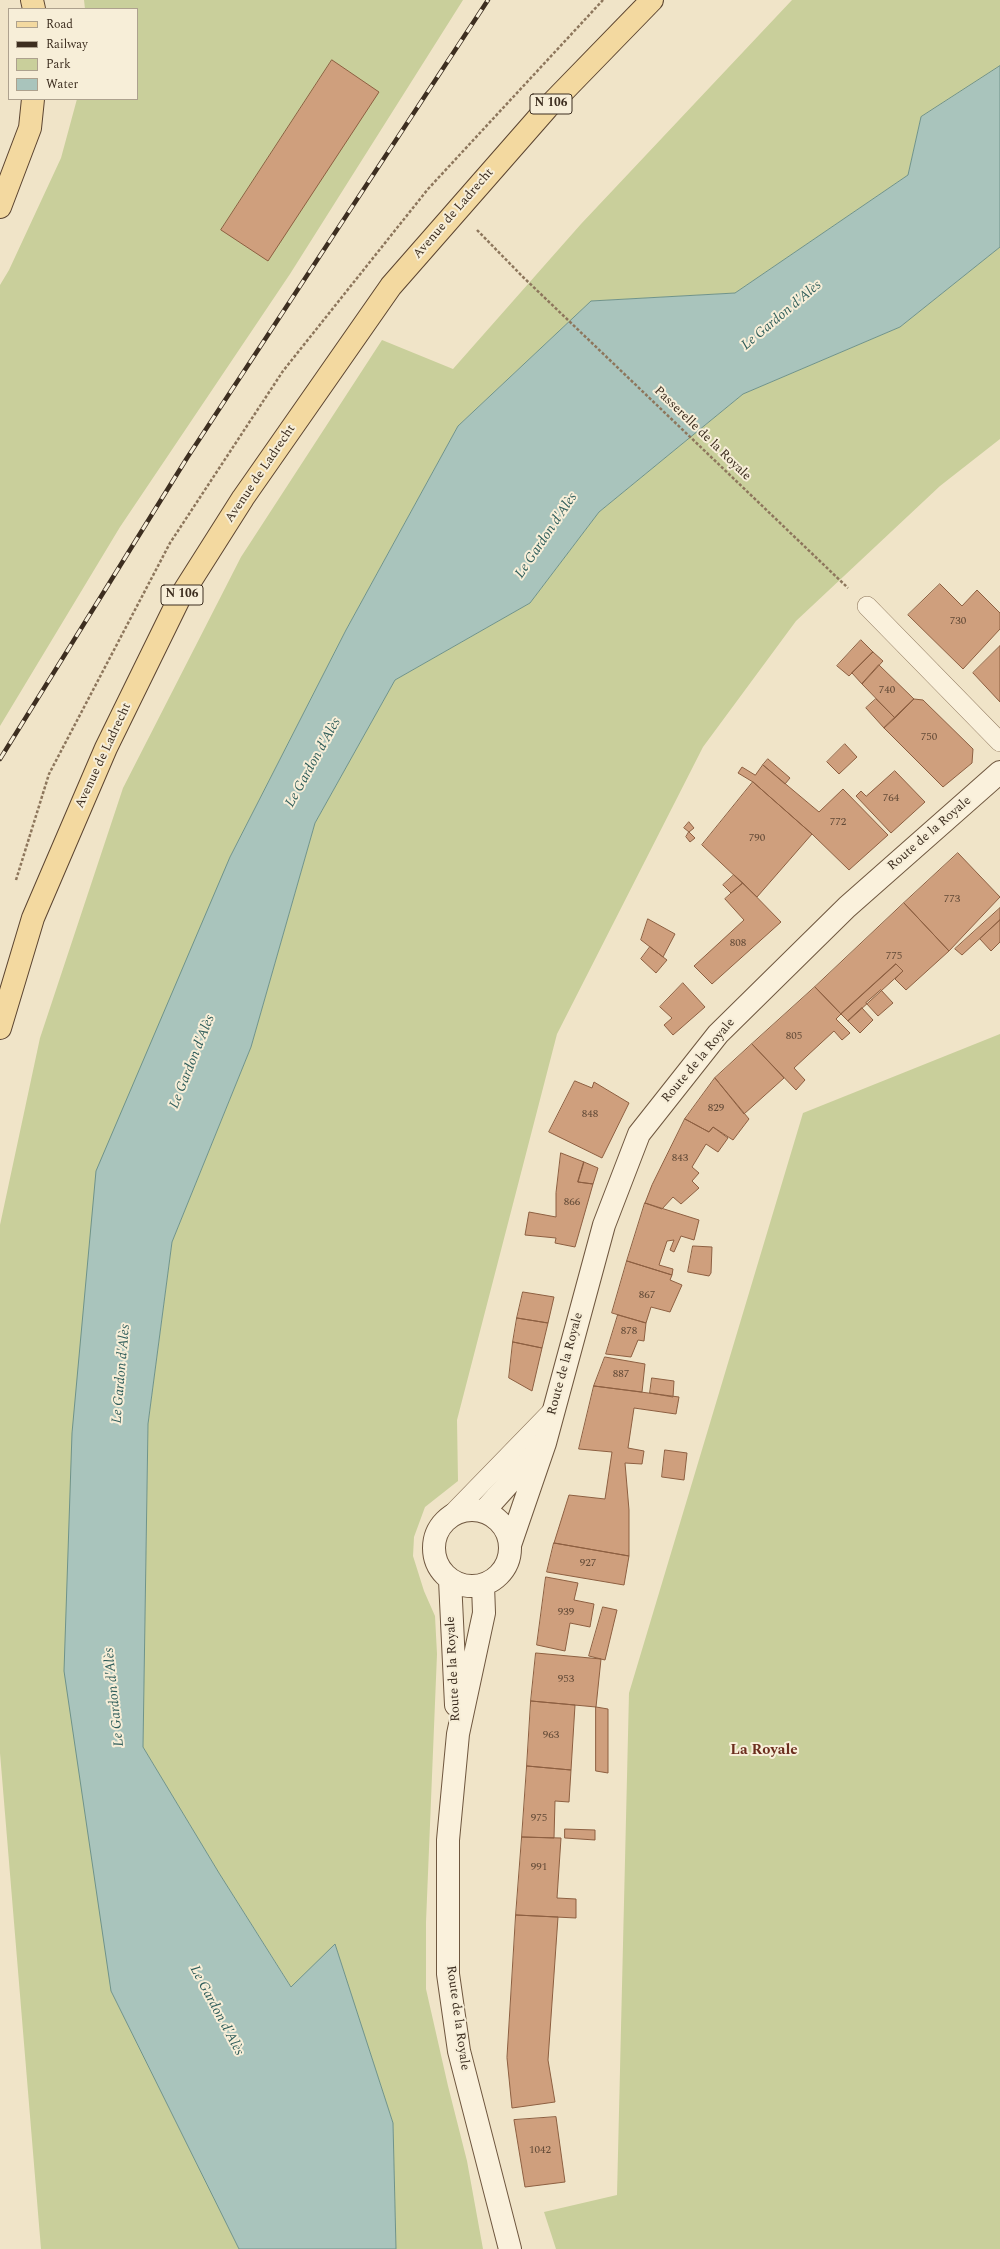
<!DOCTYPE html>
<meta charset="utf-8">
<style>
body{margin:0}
#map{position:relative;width:1000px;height:2249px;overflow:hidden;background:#f0e4c8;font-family:Spectral,serif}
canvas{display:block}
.legend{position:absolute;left:8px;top:8px;width:130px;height:92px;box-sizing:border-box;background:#f7eed8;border:1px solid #ada18e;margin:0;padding:5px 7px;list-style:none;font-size:12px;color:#3d2e20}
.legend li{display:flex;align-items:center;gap:8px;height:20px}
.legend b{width:20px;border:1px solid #ada18e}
</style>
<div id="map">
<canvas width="1000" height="2249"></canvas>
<ul class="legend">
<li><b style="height:5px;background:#f3d9a0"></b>Road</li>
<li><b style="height:5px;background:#3d2e20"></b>Railway</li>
<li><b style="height:11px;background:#c9cf9b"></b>Park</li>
<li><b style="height:11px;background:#a9c4bc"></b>Water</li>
</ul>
</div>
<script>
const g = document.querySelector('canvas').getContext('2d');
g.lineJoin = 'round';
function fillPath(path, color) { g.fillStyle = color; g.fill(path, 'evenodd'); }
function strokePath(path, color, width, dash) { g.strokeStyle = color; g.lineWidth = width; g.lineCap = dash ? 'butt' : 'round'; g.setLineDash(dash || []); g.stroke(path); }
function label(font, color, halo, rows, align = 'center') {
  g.font = font + ' Spectral,serif'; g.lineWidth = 4; g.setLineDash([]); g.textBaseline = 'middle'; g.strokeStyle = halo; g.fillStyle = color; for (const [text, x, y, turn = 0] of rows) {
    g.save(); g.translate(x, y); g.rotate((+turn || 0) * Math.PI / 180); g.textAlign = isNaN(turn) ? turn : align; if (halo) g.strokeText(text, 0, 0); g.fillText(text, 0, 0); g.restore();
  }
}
fillPath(new Path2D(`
 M84,0H463L290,274L120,527L0,726V285L9,270L61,158L77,99H137V9H85Z
 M792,0H1000V66L921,117L908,175L735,293L591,301L458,426L346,630L230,857L72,1433L111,1991L239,2249H41L0,1753V1225L40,1038L123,788L241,557L382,340L453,369L581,224Z
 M1000,247V439L940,486L796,621L703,747L557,1034L457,1420L458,1481L425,1507L414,1537L413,1556L424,1591L435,1616L437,1654L426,1922V1989L448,2086L467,2161L483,2249H396L393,2123L335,1945L292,1988L219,1873L143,1747L148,1424L172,1242L251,1047L315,823L395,680L530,603L599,512L743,394L900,327Z
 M1000,1034V2249H556L544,2212L617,2195L629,1693L803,1113Z`), '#c9cf9b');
const water = new Path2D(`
 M1000,66V247L900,327L743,394L599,512L530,603L395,680L315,823L251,1047L172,1242L148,1424L143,1747L219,1873L291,1987L335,1944L393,2123L396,2249H239L111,1991L64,1671L72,1433L96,1171L230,857L346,630L458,426L591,301L735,293L908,175L921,117Z`);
fillPath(water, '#a9c4bc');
strokePath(water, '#6f938a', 1);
const building = new Path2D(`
 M332,60L379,92L268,261L221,230Z
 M940,584L962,606L977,590L1000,613V629L963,669L908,615Z
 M861,640L873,652L849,676L837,666Z
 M1000,646V702L973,673Z
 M873,652L883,661L862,684L852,673Z
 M879,665L914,699L895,718L862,684Z
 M876,699L895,718L884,728L866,708Z
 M914,699L923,700L973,749L972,763L943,787L884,728Z
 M845,744L857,757L839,774L827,762Z
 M768,759L790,778L785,784L763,765Z
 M763,765L819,812L843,789L888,835L849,870L812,834L753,782L738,773L742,767L755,775Z
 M895,771L925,802L891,833L856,796L861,791L866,796Z
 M753,782L812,834L757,897L702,845Z
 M689,822L694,828L689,832L684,828Z
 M689,832L695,838L690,842L686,837Z
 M958,853L1000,897L949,951L904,903Z
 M734,875L743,883L731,893L723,885Z
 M743,883L781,922L712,984L694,966L744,920L725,899Z
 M904,903L949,951L906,990L895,979L903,971L896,964L841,1014L815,987Z
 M1000,908V920L962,955L955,949Z
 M648,919L675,934L663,957L641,940Z
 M1000,920V942L991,951L980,939Z
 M650,947L667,960L656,973L641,959Z
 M896,964L903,971L848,1021L841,1014Z
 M683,983L705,1007L673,1035L664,1025L672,1018L660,1007Z
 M815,987L841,1014L836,1019L850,1033L842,1040L834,1031L794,1068L805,1080L796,1090L752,1044Z
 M881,990L893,1003L878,1016L866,1003Z
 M862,1008L873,1020L860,1033L848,1021Z
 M752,1044L784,1078L744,1114L715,1078Z
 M715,1078L749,1119L733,1140L713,1127L709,1132L685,1119Z
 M575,1081L592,1088L594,1082L629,1103L602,1158L549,1132Z
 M685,1119L709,1132L713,1127L728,1138L718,1152L706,1144L692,1167L699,1173L692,1181L699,1188L681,1204L673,1197L662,1209L645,1203L652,1185Z
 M561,1153L584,1162L578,1182L593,1184L575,1247L555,1243L556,1238L525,1235L529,1212L556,1217V1193Z
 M584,1162L598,1168L593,1184L578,1182Z
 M645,1203L699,1220L694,1240L681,1236L674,1252L670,1250L674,1240L667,1241L659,1265L673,1269L672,1275L627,1261Z
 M693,1246L712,1247L711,1273L709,1276L688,1272Z
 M627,1261L672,1275L670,1280L682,1285L670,1312L651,1307L646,1323L612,1313Z
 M523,1292L554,1297L548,1323L517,1318Z
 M618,1315L646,1323L644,1341L638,1340L631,1357L606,1354Z
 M517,1318L548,1323L542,1348L513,1342Z
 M513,1342L542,1348L532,1391L509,1378Z
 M605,1357L645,1364L642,1392L594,1386Z
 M652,1378L674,1381L673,1397L650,1393Z
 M594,1386L679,1397L676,1414L634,1408L628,1448L644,1451L642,1464L625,1463L629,1510V1556L554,1543L569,1495L605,1499L612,1452L579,1449Z
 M665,1450L687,1453L684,1480L662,1477Z
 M554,1543L629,1556L624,1585L547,1572Z
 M546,1577L578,1583L574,1600L594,1604L590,1627L570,1623L565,1651L537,1645Z
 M603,1607L617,1610L605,1660L589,1656Z
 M536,1653L601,1659L596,1707L531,1701Z
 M531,1701L575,1705L571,1770L527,1766Z
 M596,1707L608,1709V1773L596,1771Z
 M527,1766L571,1770L569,1802L555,1801L554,1838L522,1837Z
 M565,1829L595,1830V1840L565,1838Z
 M522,1837L561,1838L557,1898L576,1899V1918L516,1915Z
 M516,1915L558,1917L548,2060L555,2102L512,2108L507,2058Z
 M556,2117L565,2182L525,2187L514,2120Z`);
fillPath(building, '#cf9f7d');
strokePath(building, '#8d5f41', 1);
const service = new Path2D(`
 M867,606L1000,742
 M449,1517L554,1409`);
const secondary = new Path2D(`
 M434 1548a38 38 0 1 1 76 0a38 38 0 1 1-76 0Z
 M484,1511L539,1450
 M510,1545L545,1443L604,1225L639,1134L718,1034L847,907L1000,772
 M450,1580L456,1705
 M483,1585L484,1613L458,1734L448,1840V1974L459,2051L510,2249`);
const primary = new Path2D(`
 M32,0L34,9
 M0,207L30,128L33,99
 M0,1028L33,918L106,748L179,599L243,498L391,286L547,108L652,0`);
strokePath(service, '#8d765c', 20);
strokePath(secondary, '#6f573f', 24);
strokePath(primary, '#5b4430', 24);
strokePath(new Path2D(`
 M477,230L523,277L848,588
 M16,880L49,774L170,543L283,371L428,189L603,0`), '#8d765c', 2.5, [3, 2]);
strokePath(service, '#faf1dc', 19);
strokePath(secondary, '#faf1dc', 22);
strokePath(primary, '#f3d9a0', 22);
const rail = new Path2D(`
 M0,759L187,458L488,0`);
strokePath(rail, '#3d2e20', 4.5);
strokePath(rail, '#f7eed8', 3, [9]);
label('11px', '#624a37', null, [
 ["730",958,622],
 ["740",887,691],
 ["750",929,738],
 ["764",891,799],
 ["772",838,823],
 ["790",757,839],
 ["773",952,900],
 ["808",738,944],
 ["775",894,957],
 ["805",794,1037],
 ["829",716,1109],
 ["848",590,1115],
 ["843",680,1159],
 ["866",572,1203],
 ["867",647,1296],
 ["878",629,1332],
 ["887",621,1375],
 ["927",588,1564],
 ["939",566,1613],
 ["953",566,1680],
 ["963",551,1736],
 ["975",539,1819],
 ["991",539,1868],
 ["1042",540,2151]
]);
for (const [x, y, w] of [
 [551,104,42],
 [182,595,42]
]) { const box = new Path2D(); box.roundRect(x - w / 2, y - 10, w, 20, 3); g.fillStyle = '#f7eed8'; g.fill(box); strokePath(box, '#3d2e20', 1); }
label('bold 12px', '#3d2e20', null, [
 ["N 106",551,104],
 ["N 106",182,595]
]);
label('13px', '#3d2e20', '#f7eed8', [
 ["Avenue de Ladrecht",454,214,-49],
 ["Passerelle de la Royale",702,434,44],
 ["Avenue de Ladrecht",261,474,-56],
 ["Avenue de Ladrecht",104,756,-65],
 ["Route de la Royale",930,834,-41],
 ["Route de la Royale",699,1061,-50],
 ["Route de la Royale",566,1364,-75],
 ["Route de la Royale",454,1669,-93],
 ["Route de la Royale",457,2018,82]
]);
label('italic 14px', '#2f5d5a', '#f7eed8', [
 ["Le Gardon d'Alès",782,316,-40],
 ["Le Gardon d'Alès",547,536,-56],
 ["Le Gardon d'Alès",314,763,-61],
 ["Le Gardon d'Alès",193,1062,-68],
 ["Le Gardon d'Alès",122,1374,-85],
 ["Le Gardon d'Alès",115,1697,-96],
 ["Le Gardon d'Alès",216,2011,62]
]);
label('bold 15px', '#6b2e1e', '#f7eed8', [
 ["La Royale",764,1751]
]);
</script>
